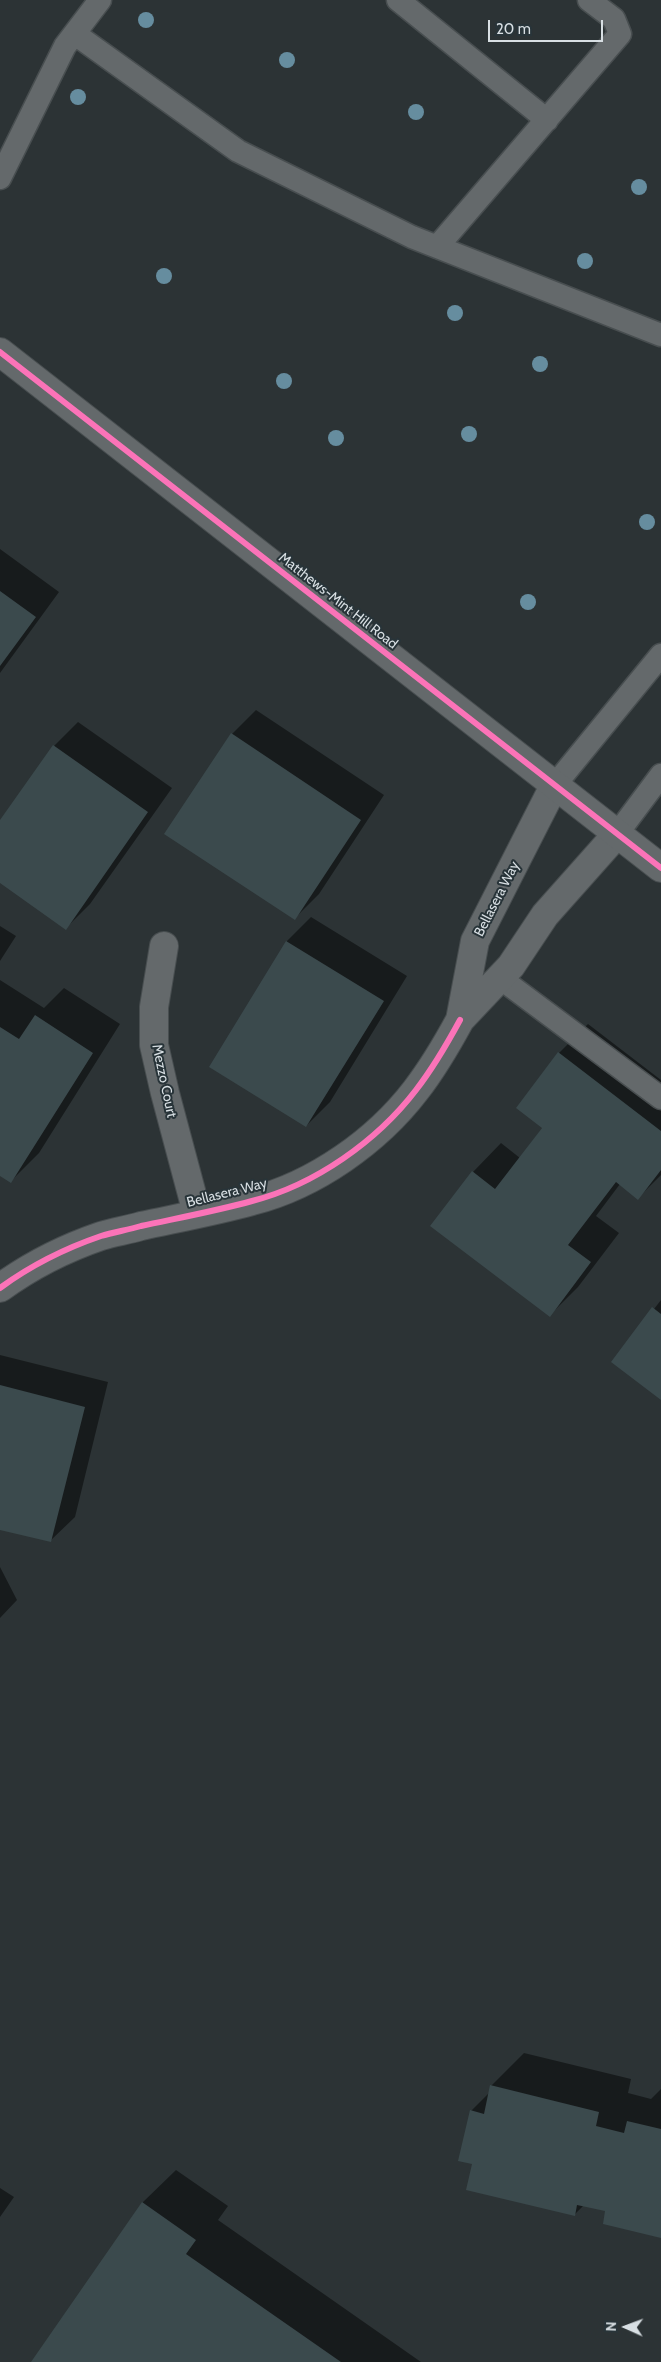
<!DOCTYPE html>
<style>
body{margin:0}
#map{position:relative;width:661px;height:2362px;overflow:hidden;background:#2c3335;font-family:Cabin,sans-serif}
canvas{display:block}
.north{position:absolute;left:601px;top:2302px;width:50px;height:50px;-webkit-text-stroke:4px #283439;paint-order:stroke;rotate:272deg;font-size:14px;font-weight:700;line-height:20px;text-align:center;color:#d8dfe3}
.north::after{content:'';display:block;margin:auto;width:18px;height:22px;background:#d8dfe3;clip-path:polygon(50% 0,100% 100%,50% 72%,0 100%)}
.scale{position:absolute;left:488px;top:20px;width:115px;height:22px;box-sizing:border-box;border:2px solid #d8dfe3;border-top:0;padding-left:6px;font-size:15px;line-height:18px;white-space:nowrap;color:#d8dfe3;-webkit-text-stroke:4px #283439;paint-order:stroke}
</style>
<div id="map">
<canvas width="661" height="2362"></canvas>
<div class="north">N</div>
<div class="scale">20 m</div>
</div>
<script>
const g = document.querySelector('canvas').getContext('2d');
g.lineJoin = 'round';
function fillPath(path, color) { g.fillStyle = color; g.fill(path, 'evenodd'); }
function strokePath(path, color, width, dash) { g.strokeStyle = color; g.lineWidth = width; g.lineCap = dash ? 'butt' : 'round'; g.setLineDash(dash || []); g.stroke(path); }
function label(font, color, halo, rows, align = 'center') {
  g.font = font + ' Cabin,sans-serif'; g.lineWidth = 4; g.setLineDash([]); g.textBaseline = 'middle'; g.strokeStyle = halo; g.fillStyle = color; for (const [text, x, y, turn = 0] of rows) {
    g.save(); g.translate(x, y); g.rotate((+turn || 0) * Math.PI / 180); g.textAlign = isNaN(turn) ? turn : align; if (halo) g.strokeText(text, 0, 0); g.fillText(text, 0, 0); g.restore();
  }
}
fillPath(new Path2D(`
 M0,549L59,592L0,673Z
 M256,710L384,795L319,894L295,918L232,734Z
 M78,722L172,788L90,904L66,928L0,882V822L54,746Z
 M311,917L407,976L330,1102L306,1126L210,1067L287,941Z
 M0,926L16,936L0,961Z
 M0,980L44,1008L64,988L120,1024L39,1153L11,1181L0,1174Z
 M588,1024L661,1080V1175L638,1198L620,1184L596,1216L619,1233L578,1287L550,1315L473,1172L501,1143L520,1158L543,1127L518,1108L559,1053Z
 M661,1300V1399L613,1362Z
 M0,1355L108,1382L75,1517L50,1541L0,1529Z
 M0,1567L17,1600L0,1618Z
 M524,2053L631,2079L628,2093L651,2099L661,2089V2237L606,2210L584,2205L574,2215L473,2163L471,2111L489,2093L491,2086Z
 M176,2170L228,2206L218,2220L421,2362H33L142,2203Z
 M0,2188L14,2197L0,2217Z`), '#0007');
fillPath(new Path2D(`
 M0,591L36,617L0,666Z
 M231,733L361,820L295,920L164,834Z
 M53,745L148,812L66,930L0,883V820Z
 M286,941L384,1001L306,1127L209,1067Z
 M35,1015L93,1053L11,1183L0,1176V1027L19,1039Z
 M558,1052L661,1131V1170L638,1200L616,1182L568,1245L591,1262L550,1317L430,1226L472,1171L495,1189L542,1128L516,1108Z
 M652,1307L661,1314V1400L611,1362Z
 M0,1385L85,1407L51,1542L0,1530Z
 M490,2085L599,2112L596,2126L624,2133L627,2121L661,2129V2238L603,2224L605,2211L577,2205L575,2216L466,2190L472,2164L458,2161L470,2110L484,2114Z
 M142,2202L196,2240L186,2254L341,2362H31Z`), '#3b4a4d');
const service = new Path2D(`
 M398,0L547,120
 M75,34L238,151L412,237L661,335
 M0,178L65,46L100,0
 M437,247L620,34L614,19L589,0
 M554,786L661,655
 M617,834L661,775
 M500,978L661,1098`);
const minor = new Path2D(`
 M554,786L475,941L460,1020L511,966L545,915L617,834
 M164,946L154,1007V1045L165,1093L197,1213
 M0,1288C30,1266 66,1248 101,1236C114,1232 128,1230 141,1226C178,1218 216,1211 252,1201C315,1185 377,1141 416,1090C433,1068 447,1044 460,1020`);
const tertiary = new Path2D(`
 M0,352L661,868`);
strokePath(service, '#484e50', 25);
strokePath(minor, '#484e50', 30);
strokePath(tertiary, '#484e50', 30);
strokePath(service, '#64696b', 22);
strokePath(minor, '#64696b', 28);
strokePath(tertiary, '#64696b', 28);
strokePath(new Path2D(`
 M0,352L661,868
 M0,1288C30,1266 66,1248 101,1236C114,1232 128,1230 141,1226C178,1218 216,1211 252,1201C315,1185 377,1141 416,1090C433,1068 447,1044 460,1020`), '#fb73b8', 6);
g.fillStyle = '#668d9f';
for (const [x, y] of [
 [146,20],
 [287,60],
 [78,97],
 [416,112],
 [639,187],
 [585,261],
 [164,276],
 [455,313],
 [540,364],
 [284,381],
 [469,434],
 [336,438],
 [647,522],
 [528,602]
]) { g.beginPath(); g.arc(x, y, 8, 0, 2 * Math.PI); g.fill(); }
label('14px', '#d8dfe3', '#283439', [
 ["Matthews-Mint Hill Road",338,601,38],
 ["Bellasera Way",497,899,-63],
 ["Mezzo Court",164,1081,78],
 ["Bellasera Way",227,1193,-14]
]);
</script>
